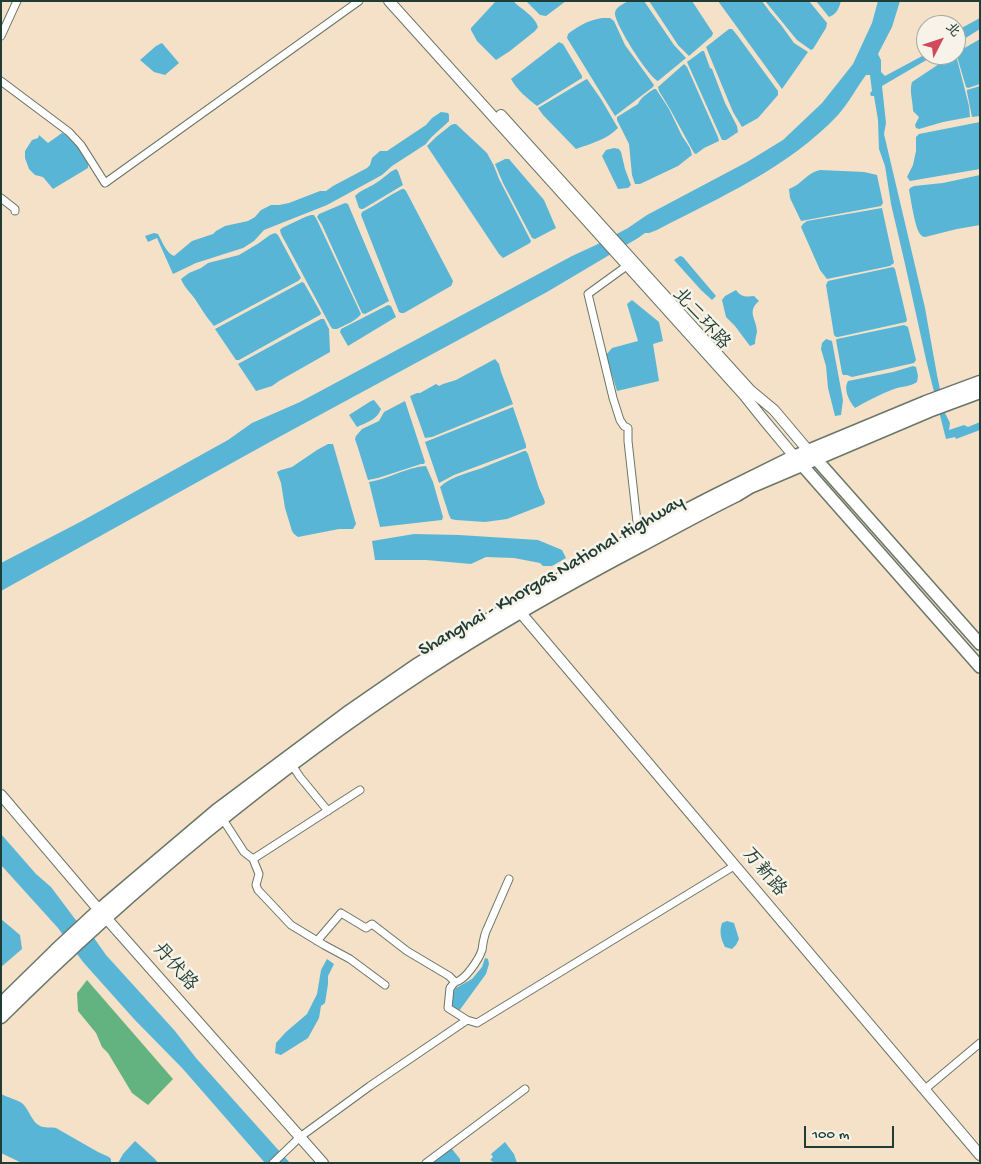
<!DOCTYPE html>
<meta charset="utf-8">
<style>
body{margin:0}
#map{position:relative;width:981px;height:1164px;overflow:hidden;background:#f4e1c8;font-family:"Gochi Hand","LXGW WenKai TC",sans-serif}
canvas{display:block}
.frame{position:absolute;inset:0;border:2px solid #1f3d34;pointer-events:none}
.north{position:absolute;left:916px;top:15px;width:50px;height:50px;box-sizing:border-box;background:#f7f3e8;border:1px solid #a1aaa0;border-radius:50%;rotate:49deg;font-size:14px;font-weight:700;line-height:20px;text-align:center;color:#1f3d34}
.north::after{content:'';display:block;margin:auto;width:18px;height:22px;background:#d1495b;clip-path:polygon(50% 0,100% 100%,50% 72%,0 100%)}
.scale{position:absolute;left:804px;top:1126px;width:90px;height:22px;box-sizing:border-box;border:2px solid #1f3d34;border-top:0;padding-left:6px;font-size:15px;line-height:18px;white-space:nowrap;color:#1f3d34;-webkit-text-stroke:4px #f7f3e8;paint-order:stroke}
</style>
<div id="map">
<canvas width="981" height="1164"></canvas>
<div class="frame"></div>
<div class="north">北</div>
<div class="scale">100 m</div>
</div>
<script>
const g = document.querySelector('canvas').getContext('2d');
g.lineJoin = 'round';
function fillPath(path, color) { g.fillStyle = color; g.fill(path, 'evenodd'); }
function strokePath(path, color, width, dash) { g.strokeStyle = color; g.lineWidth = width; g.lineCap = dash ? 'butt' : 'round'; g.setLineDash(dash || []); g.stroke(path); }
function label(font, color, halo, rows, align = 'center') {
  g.font = font + ' "Gochi Hand","LXGW WenKai TC",sans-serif'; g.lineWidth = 5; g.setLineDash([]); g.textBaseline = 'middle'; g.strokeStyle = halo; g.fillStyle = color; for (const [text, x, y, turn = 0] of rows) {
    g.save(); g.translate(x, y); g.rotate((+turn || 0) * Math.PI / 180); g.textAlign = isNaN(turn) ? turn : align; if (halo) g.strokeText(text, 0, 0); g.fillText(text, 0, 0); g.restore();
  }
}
fillPath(new Path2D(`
 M87,980L173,1079L148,1105L132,1093L108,1053L102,1047L96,1033L78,1011L77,993Z`), '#62b380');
fillPath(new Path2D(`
 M496,1H513C521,9 535,16 538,27L535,31L510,51L496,60L477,41L471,30V28Z
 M526,1H566L546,16L540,15Z
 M629,1H644L674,45L686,58L658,81C648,76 616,26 615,14C614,8 624,3 629,1Z
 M649,1H692L713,33L712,36L689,56L678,45Z
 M718,1H762L770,12L781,25L794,43L808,52L782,89Z
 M765,1H809L827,23L826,28L813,49L811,50L797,40Z
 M816,1H841C839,8 837,14 829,17Z
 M878,1H900L892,27L878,54L881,60V72L885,76L926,54V55H935L882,86L886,123L884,134L925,308L937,375L945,413L950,423L949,430L964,425L968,427L980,422V430L956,439L955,437L946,439L927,364L905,264L891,204L885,166L879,149L878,120L874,96H871L870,93L872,91L870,75H866C857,87 848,104 838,115C788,168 720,197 657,230L649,233H645L638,238L547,292L268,443L1,591V563L82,521L228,440L252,423L300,402L572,256L596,245L628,228L647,215L747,162L783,140L822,103L853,64L872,23Z
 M602,18H610L614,21L625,45L654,85L653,87L615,116L567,38L568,34C578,26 589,20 602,18Z
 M980,18V29L956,44V31Z
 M729,29H732L737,35L778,91V95L758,118L742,127L733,112L706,47Z
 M980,39V84L968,88L966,87L956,53Z
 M559,42L563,44L582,76V78L537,106C527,98 517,90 511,79Z
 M162,43L179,63L165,75L154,72L140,60L156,46Z
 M702,51H704L710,68L712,69L725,103L737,126L738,132L726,140H722L687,62Z
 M951,56H953L957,59L969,106L970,117L943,122L919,129L916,128L915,125L919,117L913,111C913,101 909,91 912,82Z
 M684,64L687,67L718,137L719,141L704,148L696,154L694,153L670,109L659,91L658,87Z
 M587,79L601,99L618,128C608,139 590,144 576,149L543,115L538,108L585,80Z
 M980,86V116L972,117L967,92V90Z
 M654,89H656L669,109L682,136L690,148L692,155L678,166L640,184H635L632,175L629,144L617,120V117L638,104C641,97 648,93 654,89Z
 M441,112L448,113L449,115V121C441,129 432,135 426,144L392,166L382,175L327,205L264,230L254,241L243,248L196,263L173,274L157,238L148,242L145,236L154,233L158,234C162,241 166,253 174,256L192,241L213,234L216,231L225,226L248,221L255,217L261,210L271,205H279L289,203L320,191H326L333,186L367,168L370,165L372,158L380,151H387L426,125L432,118Z
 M980,122V169L910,181L907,177L913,165L916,151V137L919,134Z
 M454,124H456L487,153L494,166L499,179L531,241L530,243L503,258L499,254L427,146L436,137L451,125Z
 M62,133C69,135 87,156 88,164C88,165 88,167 88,168L53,189L43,177L35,175L29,169L25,158V151L32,140L38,138L39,135L48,143Z
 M614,148L619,149L621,152L625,169L631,185L628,188L618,189L602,156L606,150Z
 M505,159H509L544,200L556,228L535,239L532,238L503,183L495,164Z
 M396,169L398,171L403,185L363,209H361L359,208L355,196C362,189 371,187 379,181C385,177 389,172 396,169Z
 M820,170L864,172L877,175L883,203L881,206L801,221L790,198L789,189C801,185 808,172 820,170Z
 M980,175V225L957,229L925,237C923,237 922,236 921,235C915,230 911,199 909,190L910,188L914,186L943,183Z
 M402,189H404L406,191L453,281L452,284L451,286L404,313H401L399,312L361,215L362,212C376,205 388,196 402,189Z
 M345,203L348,204L389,301L365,314L362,313L322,225L317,217L319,214Z
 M882,208L894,263L890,266L827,279L820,270L801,227L803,224L807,221Z
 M311,215H314L317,220L361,314C356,321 345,325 337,329H333L331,327L281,234L280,230L282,228L305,217Z
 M275,233L278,235L301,278L298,281L214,326C206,317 201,308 195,299C190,292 184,287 181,279L189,273L201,268L208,263L239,255L259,243L270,235Z
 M680,256L683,257L716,296L712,300L701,290L674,260Z
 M893,267L895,269L907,320L906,322L838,337H836L834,335L826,285L828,281Z
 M302,282L304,283L321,313L320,315L239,360H236L215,329Z
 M736,290C741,297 746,297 754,296L759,301C746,312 757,319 757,332C756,336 755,340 755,344L750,346L735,326L726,317L722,300L725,296Z
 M632,300L659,322L663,341L653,344L659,381L617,391L606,355L612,348L638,341L627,304Z
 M388,305L391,306L396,317L348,346L340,332L341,329Z
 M321,319H324L329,329L330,352L279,381L272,386L256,391L238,364L315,322Z
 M904,325L908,327L916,360L914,363L852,377L847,375H843L842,373L836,340L837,339Z
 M826,339L832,341L843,400L841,415L835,416L828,388L826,366L821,349L822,343Z
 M495,359L499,364L501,372L513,404L432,437L425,438L410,396L417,393H420L436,384L439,386L443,384L456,380Z
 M913,366L916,367L918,376L917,382C910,387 903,386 894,389C881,394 867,401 855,408C849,401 843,389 848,381L893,372Z
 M374,400L381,409C377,420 367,422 357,427L349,415L371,401Z
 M405,401L425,462L424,464H421L378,478L368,480L358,448L355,439L356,436L362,429L379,421L384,412Z
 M513,407L526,445V448L454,475L439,483L425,442Z
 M328,444H333L356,524L353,529H339L298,537L294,534L292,531L285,508L281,483L277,472L281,470L292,467L317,450Z
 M524,451H526L528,454L539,488L544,499L545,503L543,505L507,519L485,522L456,520L451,519L449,515L440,487C452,475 471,473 487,466C499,461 512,456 524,451Z
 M426,466L433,482L443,517L442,520L380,527L369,482C388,479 407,467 426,466Z
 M414,534L459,535L538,540L562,550L566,558L552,566H543L540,563L514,558L486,557L471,564L426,560H375L372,541Z
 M1,834L36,874L51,887L75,919L94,938L106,955L175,1031L196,1058L290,1163H265L183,1069L134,1019L83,962L58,928L1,865Z
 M1,919L20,935L22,949L1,967Z
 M727,921L734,923L739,939L736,945L732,949L725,947C721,939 719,932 722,923Z
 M485,958L488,959L489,964L486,974L459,1011L452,1007L453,992L456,988L472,979L482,967Z
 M327,959L334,964L328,976V984L325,1003L321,1006L319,1018L308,1038L281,1055L275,1053L276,1043L286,1032L307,1014L317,994L321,970Z
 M1,1094C8,1098 17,1099 23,1104C30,1111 33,1126 44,1127C48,1128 52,1127 56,1128L98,1152L109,1157L111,1159V1163H22L1,1153Z
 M135,1141L155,1159L158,1163H118L123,1154Z
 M505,1142L514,1154L517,1163H495L490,1160L493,1157L491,1154Z
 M449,1149H452L460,1159V1163H429Z`), '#58b5d6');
const street = new Path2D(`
 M1,36L17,1
 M1,81L69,132L81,145L105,183L359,1
 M1,198L15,209V211
 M628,265L588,294L613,398L620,420L624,426L628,428V441L637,522L640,534
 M292,765L300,777L328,811
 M222,818L244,852L253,859L360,790
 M253,859L259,874L256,885L258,890L291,925L324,945L350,959L385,985
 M317,941L341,913L366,928L372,924L407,951L449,976L455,982L450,988L448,1008L467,1020
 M455,982C465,981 479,959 482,950C483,942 484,934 488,927C495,911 502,895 509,879
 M924,1090L980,1043
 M273,1163L300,1137L370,1086L467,1020L477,1023L734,866
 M426,1163L525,1089`);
const secondary = new Path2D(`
 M389,1L744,395L764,420L799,462
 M501,115L750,390L774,410L812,455
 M520,612L980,1155
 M1,795L99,910L323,1163`);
const primary = new Path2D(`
 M816,459L980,644
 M802,465L980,667`);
const highway = new Path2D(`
 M1,1004L56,950L99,910L217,810L347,713L418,664L486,621L640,534L714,496L791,458L926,402L980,382
 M1,1017C130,889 271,772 423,672C493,626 566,585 640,546C672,529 704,511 737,495L750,487L929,411L980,392`);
strokePath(street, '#6a7668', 9);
strokePath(secondary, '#6a7668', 12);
strokePath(primary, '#6a7668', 14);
strokePath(highway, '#6a7668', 15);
strokePath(street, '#fff', 7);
strokePath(secondary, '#fff', 10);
strokePath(primary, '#fff', 11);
strokePath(highway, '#fff', 12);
label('19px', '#1f3d34', '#f7f3e8', [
 ["北二环路",700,320,48],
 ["Shanghai - Khorgas National Highway",552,577,-30],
 ["万新路",763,873,50],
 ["丹伏路",174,968,49]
]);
</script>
